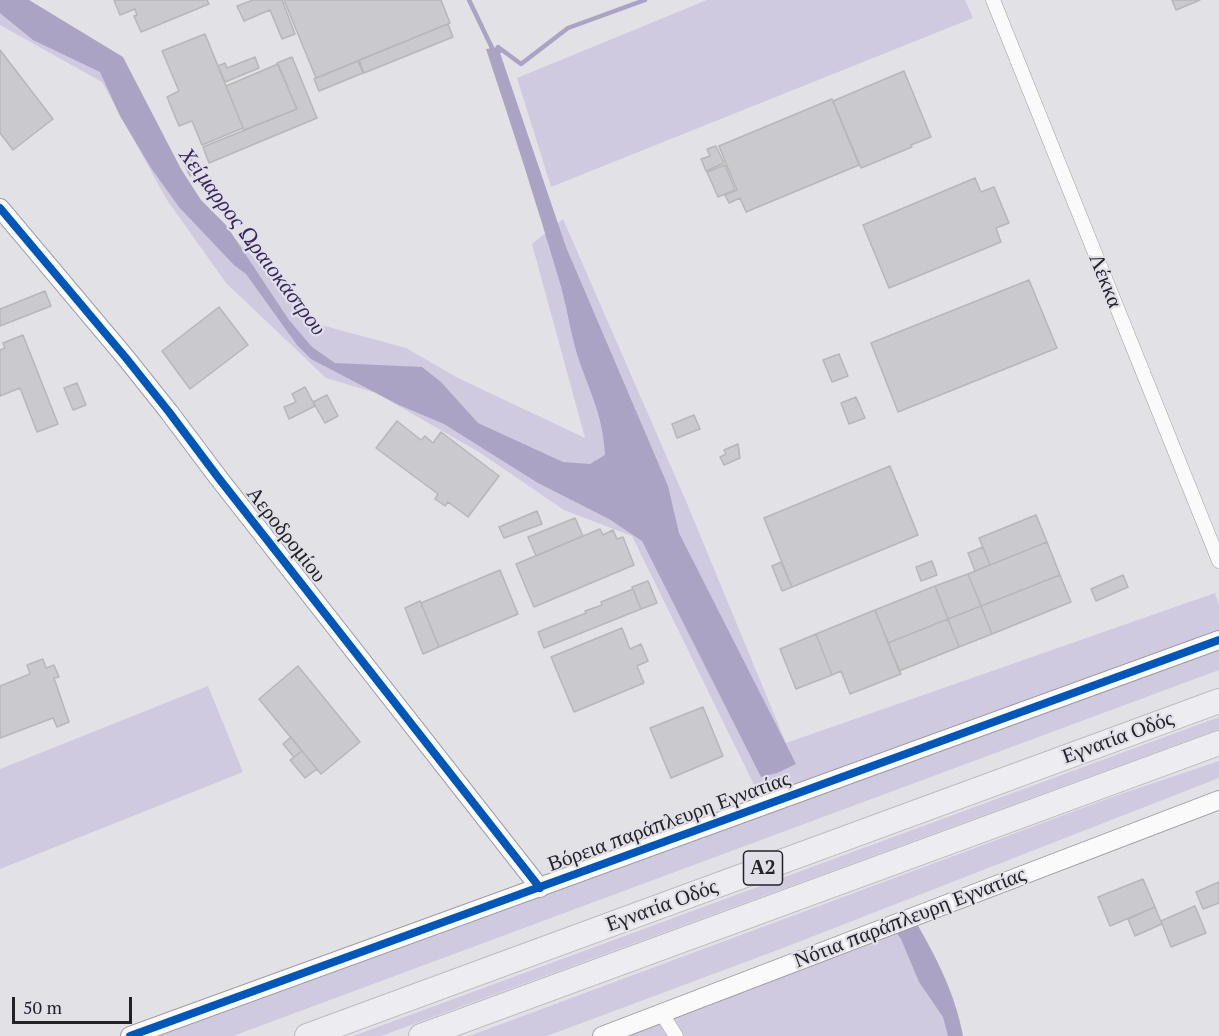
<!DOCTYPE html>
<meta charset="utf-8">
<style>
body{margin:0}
#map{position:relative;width:1219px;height:1036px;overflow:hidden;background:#e2e1e6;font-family:"PT Serif",serif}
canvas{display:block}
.scale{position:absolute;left:12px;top:997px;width:120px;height:27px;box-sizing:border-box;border:3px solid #232226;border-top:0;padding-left:8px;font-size:18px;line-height:21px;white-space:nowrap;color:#232226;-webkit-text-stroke:4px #e1dfe8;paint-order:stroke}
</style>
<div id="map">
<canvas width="1219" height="1036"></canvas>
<div class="scale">50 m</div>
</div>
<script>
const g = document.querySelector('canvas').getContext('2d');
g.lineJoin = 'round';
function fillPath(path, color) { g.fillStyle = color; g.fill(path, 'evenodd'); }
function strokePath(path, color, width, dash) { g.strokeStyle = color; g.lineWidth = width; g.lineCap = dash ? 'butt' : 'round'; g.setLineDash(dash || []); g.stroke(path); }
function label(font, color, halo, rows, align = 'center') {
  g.font = font + ' "PT Serif",serif'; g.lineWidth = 4.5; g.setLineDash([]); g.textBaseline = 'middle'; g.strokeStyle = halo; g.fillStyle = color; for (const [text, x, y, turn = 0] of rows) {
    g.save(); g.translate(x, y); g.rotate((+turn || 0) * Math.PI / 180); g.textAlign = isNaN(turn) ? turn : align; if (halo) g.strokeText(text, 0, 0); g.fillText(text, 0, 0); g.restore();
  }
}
fillPath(new Path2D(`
 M0,0H20L129,71L190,194L321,325L406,348L456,377L585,438L532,244L563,219L686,501L786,743L1215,593L1219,605V634L761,799L632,536L564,510L479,452L376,393L326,378L226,283L167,200L102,82L0,25Z
 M707,0H965L973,18L551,187L517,78Z
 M1219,651V670L233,1036H157L795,802Z
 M208,686L243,772L0,869V769Z
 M1219,717V729L381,1036H353Z
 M1219,761V778L783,948L547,1036H469L1115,796Z
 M892,927L915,930L953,1036H614Z`), '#d0cae0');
fillPath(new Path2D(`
 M0,0H29L123,57L181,169L201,200L226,225L289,320L312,347L335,363L422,367L441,382L478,423L563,462L590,464L605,455C603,414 589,391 577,354C570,331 567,307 560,283C537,205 512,127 486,49L498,47L566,247L668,486L679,533L796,764L777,773L761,777L642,541L609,519L538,483L444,424L399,405L311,359L297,345L246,274L234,265L179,207L151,168L120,116L100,72L33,40L0,13Z
 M913,917C935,955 955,992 963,1036H948L943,1017L919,982L901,939L892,927Z`), '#aba3c3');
strokePath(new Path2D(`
 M469,0L494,52
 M500,51L498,47L521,64L568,28L645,0`), '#aba3c3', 4.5);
const building = new Path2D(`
 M114,0H207L209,4L141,32L134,16L137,15L135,9L120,15Z
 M253,0H282L295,34L282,39L270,10L244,21L237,6Z
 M284,0H441L450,23L316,78Z
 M1172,0H1200L1176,10Z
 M448,24L453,37L364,73L359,60Z
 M205,34L243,128L202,145L192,121L179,126L167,97L179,91L162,51Z
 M0,50L53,119L13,150L0,133Z
 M255,57L259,68L225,82L218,66L225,63L227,68Z
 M292,57L317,118L209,163L203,147L297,109L277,63Z
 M358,61L363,73L319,91L314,79Z
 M278,64L297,109L244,130L226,86Z
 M904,71L931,137L911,145L912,147L861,168L833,101Z
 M832,99L859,165L746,212L740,198L729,203L725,195L737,190L719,146Z
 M716,146L724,163L706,171L701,159L710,156L707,149Z
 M189,154L197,172L190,176L181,157Z
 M725,165L735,190L718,197L707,172Z
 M975,178L981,192L994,187L1009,223L996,228L1001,242L889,288L863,225Z
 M1029,280L1057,348L898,412L871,343Z
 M45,291L51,306L0,326V309Z
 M219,307L248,345L190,389L162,351Z
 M23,335L58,424L37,432L20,388L0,396V350L5,348L3,343Z
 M839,354L848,376L832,382L823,360Z
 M77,383L86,405L73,410L64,388Z
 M305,387L315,406L289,419L284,407L296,402L292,394Z
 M327,395L338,416L325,423L313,402Z
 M856,397L865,418L849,424L841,403Z
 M694,415L700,429L677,438L672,424Z
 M397,421L421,440L425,436L433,443L441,432L499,476L468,517L448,502L445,506L435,499L438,494L376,448Z
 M738,444L740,458L724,465L720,457L726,454L724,450Z
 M890,466L918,535L792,587L764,518Z
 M537,511L542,524L504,538L499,527Z
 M1036,515L1047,542L990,565L979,538Z
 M575,518L583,536L536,556L528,537Z
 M600,529L603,535L613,530L617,539L623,537L634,565L534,607L516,564Z
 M1047,542L1060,575L981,606L968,574Z
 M983,547L990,565L975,571L968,553Z
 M932,561L937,575L921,581L916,567Z
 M781,562L792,587L782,591L772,566Z
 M500,570L518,614L439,647L421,603Z
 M968,574L981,606L948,619L935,586Z
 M1060,575L1071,602L992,634L981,606Z
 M1123,575L1128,587L1096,601L1091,589Z
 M648,581L657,603L641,609L632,587Z
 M935,586L948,619L888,643L875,610Z
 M633,589L641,609L544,648L538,632L586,613L585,611L602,605L601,602Z
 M420,601L439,647L423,654L405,608Z
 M981,606L992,634L959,647L948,619Z
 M875,610L901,674L850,694L841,671L832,675L816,634Z
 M948,619L959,647L899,671L888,643Z
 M622,628L630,649L641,644L648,661L637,666L644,683L574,712L551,657Z
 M816,634L832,675L796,689L780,649Z
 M43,659L46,668L54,665L59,677L54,678L69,722L57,727L53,718L0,738V686L30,674L27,665Z
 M298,666L360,742L321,774L259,699Z
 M703,707L723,756L671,778L650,728Z
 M291,737L302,751L294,757L283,744Z
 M302,751L317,769L305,778L290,760Z
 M1143,879L1155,907L1110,926L1098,897Z
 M1219,882V903L1203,909L1196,892Z
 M1195,906L1206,933L1171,947L1161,921Z
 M1155,907L1162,924L1135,936L1128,919Z`);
fillPath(building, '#cac9cd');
strokePath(building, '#b7b6b9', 1.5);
const street = new Path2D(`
 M993,0L1219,561
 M662,1014L676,1036`);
const secondary = new Path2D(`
 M0,208L126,358L169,412L217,476L540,888
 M130,1036L1219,640
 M602,1036L1219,800`);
const highway = new Path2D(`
 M307,1036L1219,701
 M421,1036L1219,743`);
strokePath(street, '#9e9da1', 15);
strokePath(secondary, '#9e9da1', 20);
strokePath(highway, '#bcbcbe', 26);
strokePath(street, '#fbfafb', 14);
strokePath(secondary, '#fbfafb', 18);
strokePath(highway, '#edecf1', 24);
strokePath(new Path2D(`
 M0,208L126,358L169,412L217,476L540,888
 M130,1036L1219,640`), '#0057b8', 8);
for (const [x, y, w] of [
 [763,868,39]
]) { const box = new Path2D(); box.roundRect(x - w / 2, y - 17, w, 34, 4.5); g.fillStyle = '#e1dfe8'; g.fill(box); strokePath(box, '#232226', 1.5); }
label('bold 20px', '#232226', null, [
 ["Α2",763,868]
]);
label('21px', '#232226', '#e1dfe8', [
 ["Λέκκα",1105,281,68],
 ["Αεροδρομίου",286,535,52],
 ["Εγνατία Οδός",1118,738,-20],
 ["Βόρεια παράπλευρη Εγνατίας",669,822,-20],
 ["Εγνατία Οδός",662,906,-20],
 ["Νότια παράπλευρη Εγνατίας",910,918,-21]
]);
label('italic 22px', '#39255c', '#e1dfe8', [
 ["Χείμαρρος Ωραιοκάστρου",252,242,53]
]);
</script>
